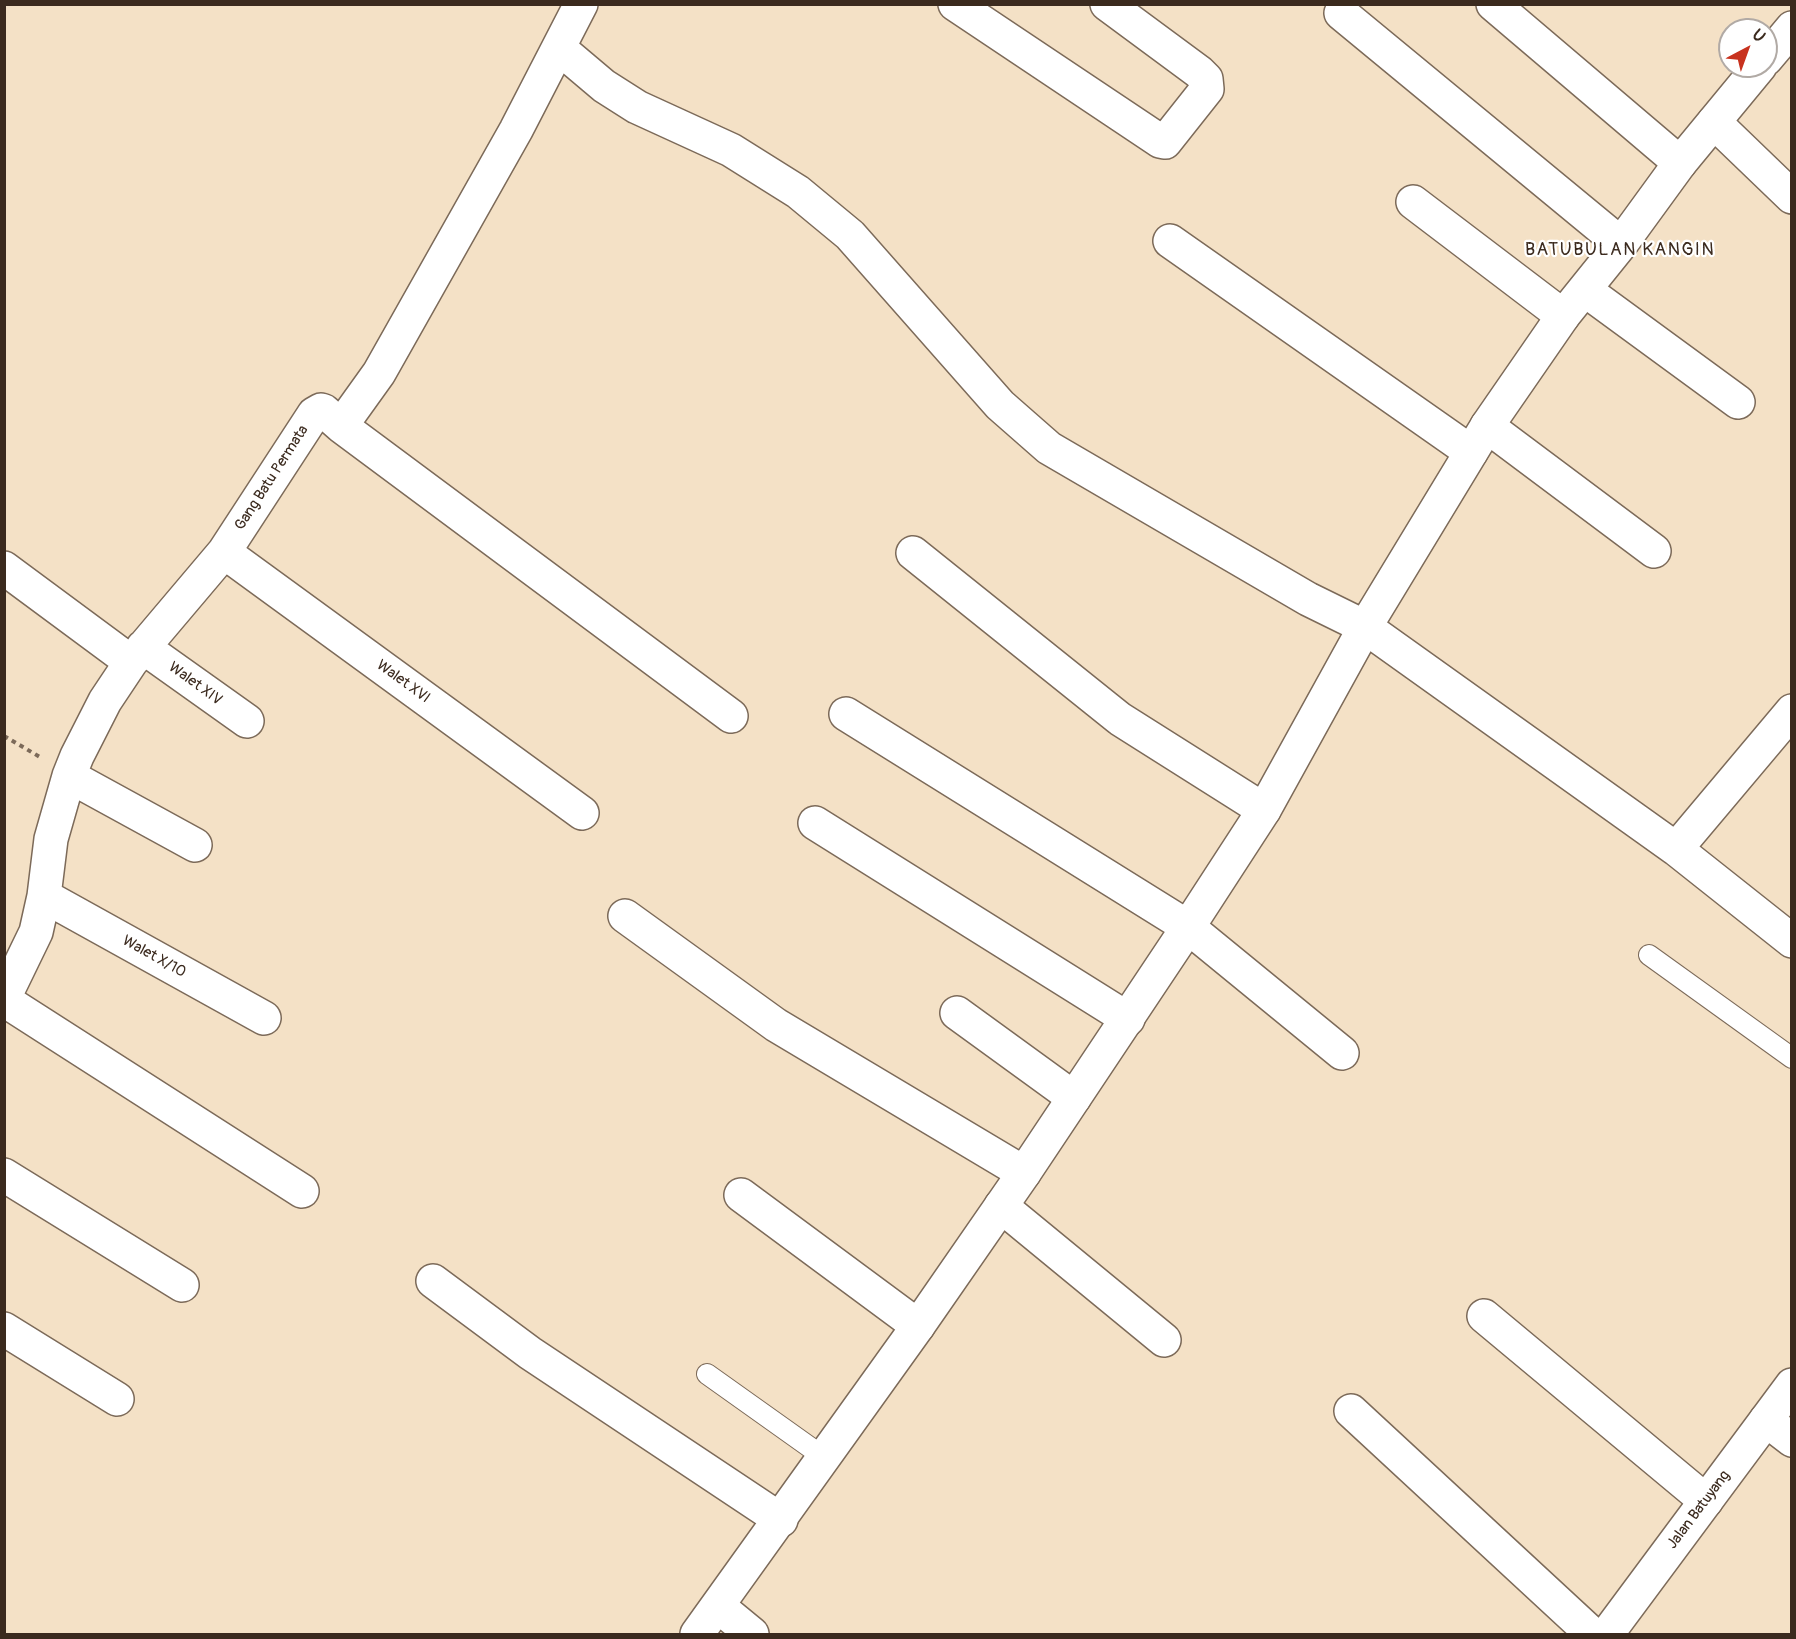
<!DOCTYPE html>
<style>
body{margin:0}
#map{position:relative;width:1796px;height:1639px;overflow:hidden;background:#f4e1c6;font-family:Pangolin,sans-serif}
canvas{display:block}
.frame{position:absolute;inset:0;border:6px solid #3b2a1e;pointer-events:none}
.north{position:absolute;left:1718px;top:18px;width:60px;height:60px;box-sizing:border-box;background:#fff;border:2px solid #b1aaa5;border-radius:50%;rotate:41deg;font-size:16px;font-weight:700;line-height:24px;text-align:center;color:#3b2a1e}
.north::after{content:'';display:block;margin:auto;width:21px;height:27px;background:#c8321e;clip-path:polygon(50% 0,100% 100%,50% 72%,0 100%)}
</style>
<div id="map">
<canvas width="1796" height="1639"></canvas>
<div class="frame"></div>
<div class="north">U</div>
</div>
<script>
const g = document.querySelector('canvas').getContext('2d');
g.lineJoin = 'round';
function strokePath(path, color, width, dash) { g.strokeStyle = color; g.lineWidth = width; g.lineCap = dash ? 'butt' : 'round'; g.setLineDash(dash || []); g.stroke(path); }
function label(font, color, halo, rows, align = 'center') {
  g.font = font + ' Pangolin,sans-serif'; g.lineWidth = 4.5; g.setLineDash([]); g.textBaseline = 'middle'; g.strokeStyle = halo; g.fillStyle = color; for (const [text, x, y, turn = 0] of rows) {
    g.save(); g.translate(x, y); g.rotate((+turn || 0) * Math.PI / 180); g.textAlign = isNaN(turn) ? turn : align; if (halo) g.strokeText(text, 0, 0); g.fillText(text, 0, 0); g.restore();
  }
}
const service = new Path2D(`
 M1649,955L1792,1058
 M707,1374L825,1458`);
const minor = new Path2D(`
 M955,4L1160,141L1165,142L1207,89L1206,79L1199,72L1107,4
 M1493,4L1680,163
 M1341,13L1621,244
 M559,48L604,86L637,107L731,150L798,192L850,235L1000,405L1049,448L1308,599L1365,627L1676,849L1792,941
 M1714,122L1792,197
 M1413,202L1563,316
 M1170,241L1471,452
 M1585,290L1738,402
 M341,426L731,716
 M1487,426L1654,551
 M224,552L582,813
 M913,553L1120,719L1264,810
 M4,568L131,662
 M143,647L247,721
 M846,714L1188,927L1342,1053
 M69,776L195,845
 M815,823L1128,1019
 M1676,849L1792,711
 M44,896L264,1018
 M625,916L776,1025L1024,1173
 M4,998L36,932L44,896L51,839L69,776L77,756L105,701L131,662L224,552L314,414L321,410L324,411L341,426L379,373L516,130L581,4
 M4,1000L302,1191
 M957,1013L1074,1098
 M4,1175L182,1285
 M741,1195L918,1326
 M1001,1206L1164,1340
 M433,1281L530,1353L781,1520
 M1484,1316L1706,1501
 M4,1329L117,1399
 M1351,1411L1592,1634
 M1766,1420L1792,1440
 M718,1606L752,1634`);
const tertiary = new Path2D(`
 M1766,59L1792,28
 M697,1634L918,1326L1024,1173L1188,927L1264,810L1365,627L1487,426L1563,316L1621,244L1680,163L1760,66
 M1607,1634L1792,1385`);
strokePath(service, '#7c6a59', 22);
strokePath(minor, '#7c6a59', 36);
strokePath(tertiary, '#7c6a59', 36);
strokePath(new Path2D(`
 M4,736L40,757`), '#7c6a59', 4, [4.5, 4.5]);
strokePath(service, '#fff', 20);
strokePath(minor, '#fff', 33);
strokePath(tertiary, '#fff', 33);
label('15px', '#3b2a1e', '#fff', [
 ["Gang Batu Permata",272,478,-57],
 ["Walet XVI",403,682,36],
 ["Walet XIV",195,684,36],
 ["Walet X/10",154,957,29],
 ["Jalan Batuyang",1699,1510,-53]
]);
g.letterSpacing = '1.5px';
label('18px', '#3b2a1e', '#fff', [
 ["BATUBULAN KANGIN",1620,250]
]);
g.letterSpacing = '0px';
</script>
